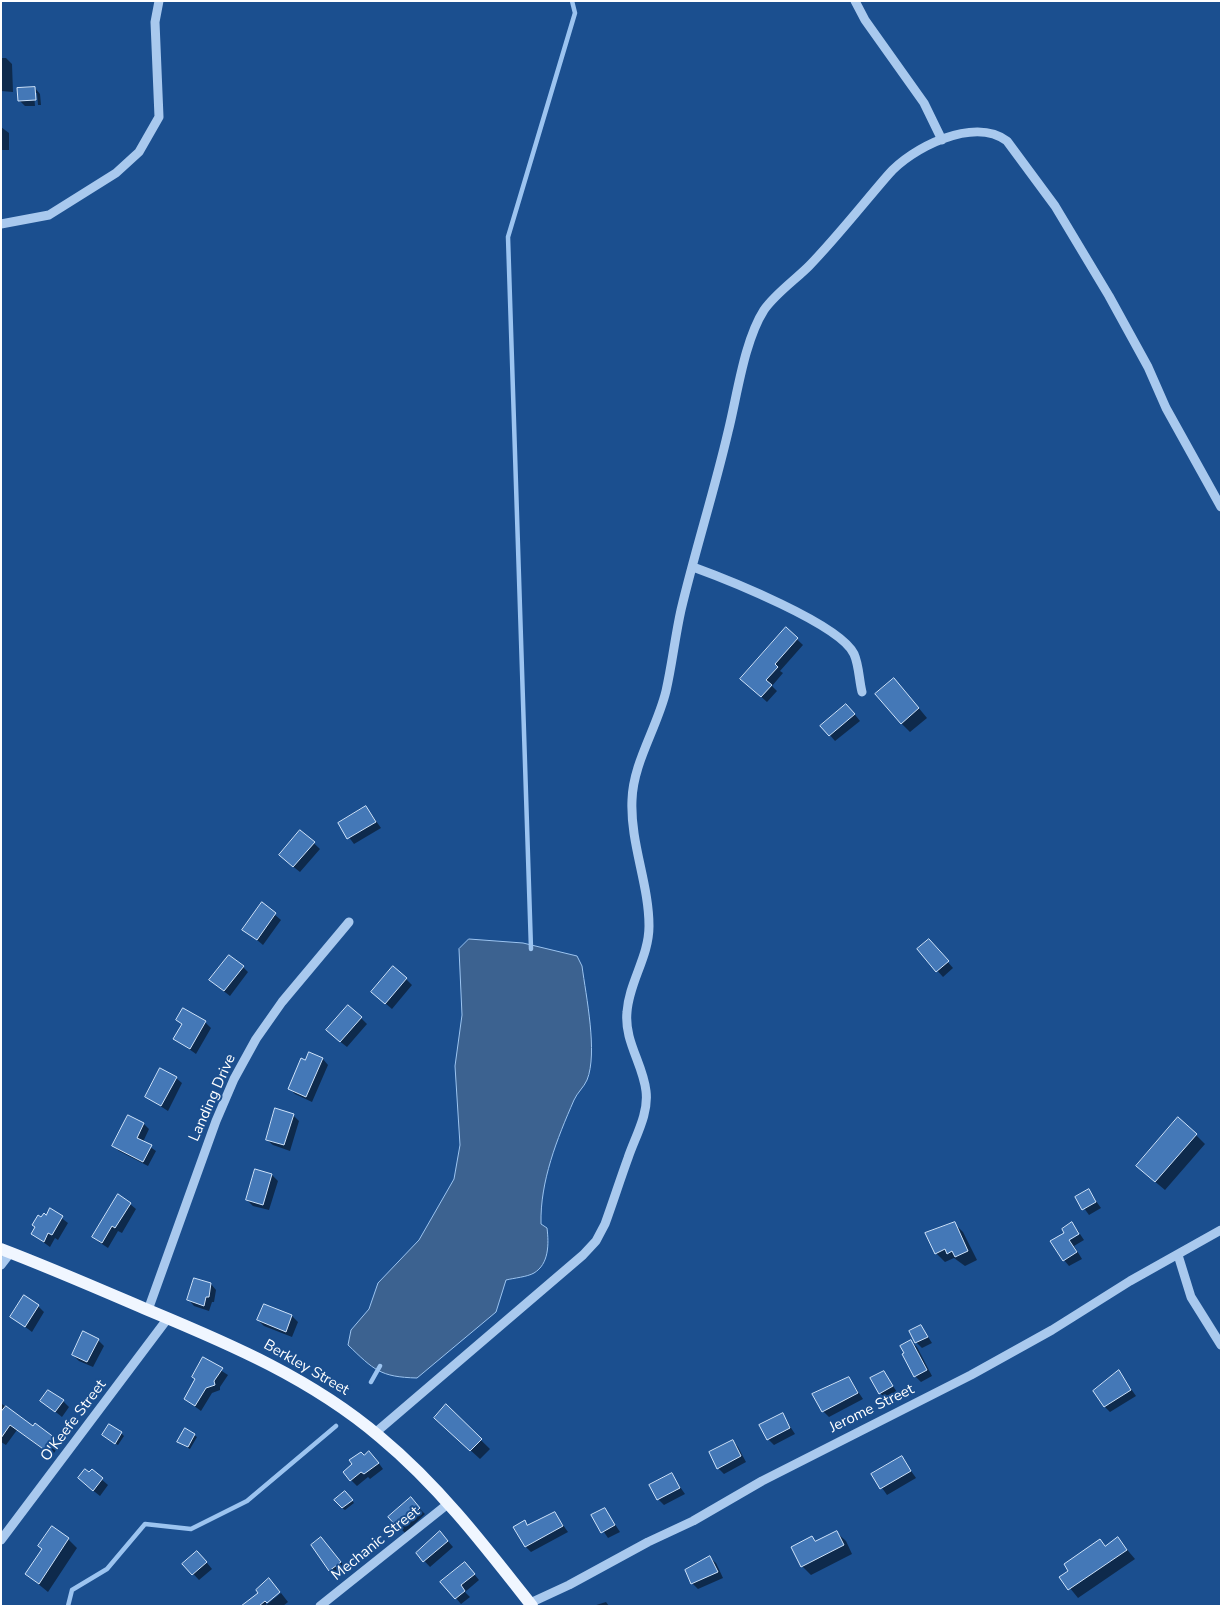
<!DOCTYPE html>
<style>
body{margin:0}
#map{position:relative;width:1222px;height:1607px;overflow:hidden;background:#1b4f8f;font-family:"Nunito Sans",sans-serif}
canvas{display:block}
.frame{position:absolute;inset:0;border:2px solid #fff;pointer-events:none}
</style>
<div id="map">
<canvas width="1222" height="1607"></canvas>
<div class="frame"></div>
</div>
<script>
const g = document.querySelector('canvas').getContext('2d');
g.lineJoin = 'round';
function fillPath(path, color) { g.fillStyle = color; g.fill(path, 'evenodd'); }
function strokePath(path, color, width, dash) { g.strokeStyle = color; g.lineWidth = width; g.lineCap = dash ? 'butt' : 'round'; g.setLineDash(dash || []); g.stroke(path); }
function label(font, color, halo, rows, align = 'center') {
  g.font = font + ' "Nunito Sans",sans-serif'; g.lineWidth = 4; g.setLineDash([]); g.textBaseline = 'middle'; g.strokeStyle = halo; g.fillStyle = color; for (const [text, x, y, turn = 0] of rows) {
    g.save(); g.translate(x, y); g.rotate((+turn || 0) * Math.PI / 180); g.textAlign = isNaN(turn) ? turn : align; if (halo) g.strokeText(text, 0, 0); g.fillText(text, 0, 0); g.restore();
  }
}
const water = new Path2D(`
 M469,939L523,943L577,956L582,966C586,996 598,1053 587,1080C584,1087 577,1093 574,1100C557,1139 540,1181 541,1224L547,1228C549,1244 549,1264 534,1273C527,1277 514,1278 506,1280L496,1312L417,1378C380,1377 374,1370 348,1345L351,1330L369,1309L378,1283L419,1240L454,1179L460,1145L455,1066L462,1015L459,949Z`);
fillPath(water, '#3c6290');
strokePath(water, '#9cc4f0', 1);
fillPath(new Path2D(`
 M1,58H6L12,64L13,92L1,91Z
 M35,88L40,94L41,105H38L37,93H34L35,106H25L19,100Z
 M1,127L9,133V150H1Z
 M786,629L803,645L780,671L783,673L772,686L777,691L767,702L748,685Z
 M903,689L927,718L910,732L901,723Z
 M852,711L860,721L835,741L822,726Z
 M366,807L381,828L354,844L339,824Z
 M301,831L320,849L300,872L286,861Z
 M262,904L281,920L263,945L244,929Z
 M934,946L953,968L943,977L918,949Z
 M243,967L248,972L230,996L217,986Z
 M406,979L412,985L392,1009L378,997Z
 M361,1018L367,1024L347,1047L333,1036Z
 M177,1020L205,1022L211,1028L196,1054L175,1039L183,1025Z
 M309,1053L323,1059L328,1065L312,1102L295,1094L289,1088Z
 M176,1078L182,1083L168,1111L146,1097Z
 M293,1115L299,1121L290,1151L273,1145L267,1140Z
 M128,1117L144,1124L149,1129L143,1142L156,1151L148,1166L119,1151L114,1146Z
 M1196,1135L1205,1144L1165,1190L1147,1175Z
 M272,1175L278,1181L269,1210L253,1206L247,1200Z
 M1088,1190L1101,1208L1089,1215L1076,1197Z
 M130,1204L136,1209L122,1233L118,1231L108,1248L99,1242L93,1237Z
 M51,1210L68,1223L58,1240L55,1238L50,1247L32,1234Z
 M954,1223L963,1232L977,1260L965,1266L954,1258L945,1262L936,1253L927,1233Z
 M1072,1224L1079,1232L1069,1238V1241L1080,1234L1084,1240L1074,1246L1082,1259L1069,1266L1064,1260L1066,1234Z
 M211,1284L216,1290L214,1302H212L209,1311L194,1306L189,1300Z
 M264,1305L292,1316L298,1322L292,1337L264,1326L258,1320Z
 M38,1306L44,1312L32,1332L12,1317Z
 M921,1326L932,1343L922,1348L916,1342Z
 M98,1340L104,1346L93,1367L79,1361L73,1355Z
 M911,1342L917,1347L932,1376L921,1382L915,1376Z
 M203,1359L228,1375L220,1387V1390L212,1393L201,1411L185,1399L196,1379Z
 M883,1372L897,1392L886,1399L880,1393Z
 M1119,1372L1136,1396L1110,1412L1105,1407Z
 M849,1378L863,1399L829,1417L823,1411Z
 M1,1401L2,1404L33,1428L35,1425L60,1444L52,1456L17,1430L6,1445L1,1442Z
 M42,1401H63L69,1407L62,1417Z
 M446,1406L490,1449L480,1459L444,1426Z
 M782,1414L795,1434L774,1445L768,1439Z
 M121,1433L124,1436L118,1445L106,1438Z
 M194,1435L197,1437L190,1449L181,1444Z
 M733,1441L738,1447L746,1462L724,1474L718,1468Z
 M364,1457L375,1458L383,1469L370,1479L368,1477L357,1486L351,1480Z
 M902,1458L916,1478L887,1495L873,1475Z
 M92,1471L108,1485L100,1496L85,1484Z
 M671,1474L685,1494L664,1505L658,1499Z
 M348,1495L354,1503L345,1510L342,1508Z
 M416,1505L425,1514L405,1533L390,1517Z
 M605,1509L620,1532L608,1538L593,1516Z
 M555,1514L568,1532L531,1552L526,1547L524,1522L528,1526Z
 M440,1532L453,1547L430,1567L417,1553Z
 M836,1532L846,1541L852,1554L811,1575L802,1566L812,1537L817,1542Z
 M68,1539L77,1548L48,1592L26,1574Z
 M1118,1539L1135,1559L1078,1598L1061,1577L1100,1541L1106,1547Z
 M327,1545L346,1568L336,1576L317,1554Z
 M203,1558L212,1569L199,1580L184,1564Z
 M710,1558L716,1563L723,1578L698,1589L692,1583L687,1571Z
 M470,1569L479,1580L465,1592L470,1597L461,1604L442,1582Z
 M269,1580L280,1591L266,1602V1605L281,1593L288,1602L283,1606H243L260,1593Z
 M606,1602L609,1606H593Z`), '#0007');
strokePath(new Path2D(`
 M531,949L508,237L575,13L572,1
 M371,1382L380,1366
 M68,1606L72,1590L107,1569L145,1524L191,1529L247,1501L336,1426`), '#9cc4f0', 4.5);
const building = new Path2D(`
 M35,87L36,100L18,101L17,88Z
 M786,627L798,638L775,664L778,667L766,680L772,685L761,697L740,679Z
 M894,678L919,708L901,724L875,694Z
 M846,704L855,714L829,736L820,726Z
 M366,806L376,822L347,839L338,823Z
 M300,830L315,842L293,867L279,855Z
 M262,902L276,913L257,940L242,930Z
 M929,939L949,961L936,972L917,949Z
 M229,955L244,966L224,991L209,980Z
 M393,966L407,978L385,1004L371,992Z
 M348,1005L362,1017L340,1042L326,1030Z
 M183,1008L206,1021L190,1049L173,1039L182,1024L176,1020Z
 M309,1052L323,1058L306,1097L288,1089L301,1058L305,1060Z
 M160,1068L177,1077L161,1106L145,1097Z
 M275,1108L294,1114L284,1145L266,1140Z
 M128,1115L144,1123L137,1138L152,1145L143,1162L112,1146Z
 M1178,1117L1197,1134L1155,1182L1136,1166Z
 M255,1169L272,1174L263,1205L246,1200Z
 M1089,1189L1096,1202L1082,1210L1075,1197Z
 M118,1194L131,1203L115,1228L112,1226L102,1243L92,1237Z
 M50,1208L63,1216L52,1235L48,1233L44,1242L31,1234L35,1227L32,1225L38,1215L41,1217L44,1213L46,1215Z
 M955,1222L968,1251L955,1257L952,1251L947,1254L945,1249L935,1254L925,1233Z
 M1072,1222L1079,1234L1069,1240L1077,1252L1063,1261L1050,1241L1064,1233L1062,1229Z
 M194,1278L211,1283L209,1297H206L204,1306L187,1300Z
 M24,1295L39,1305L25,1327L10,1317Z
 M264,1304L292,1315L286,1332L257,1320Z
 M921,1325L928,1337L915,1343L909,1331Z
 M83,1331L99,1339L87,1362L72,1355Z
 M911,1340L927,1370L914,1377L902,1354L904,1353L900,1346Z
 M203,1357L223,1368L214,1381L215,1385L206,1388L195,1406L184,1399L195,1379L192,1377Z
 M1119,1370L1131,1390L1104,1407L1093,1391Z
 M884,1371L893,1386L879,1394L870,1378Z
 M849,1377L858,1393L822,1412L812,1394Z
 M48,1390L64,1400L55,1412L40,1401Z
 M446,1404L482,1439L470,1451L434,1418Z
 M6,1406L33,1426L35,1423L55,1438L46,1451L10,1425L1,1438V1412Z
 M783,1413L790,1428L767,1440L759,1425Z
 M109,1424L122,1432L115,1444L102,1435Z
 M185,1428L195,1434L188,1447L177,1442Z
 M733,1440L741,1456L717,1469L709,1452Z
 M369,1451L379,1463L364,1474L361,1472L350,1481L343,1472L352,1464L349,1460L361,1452L364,1455Z
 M902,1456L911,1471L880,1489L871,1474Z
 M85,1469L89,1472L92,1469L103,1478L93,1491L78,1478Z
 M672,1473L680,1488L657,1500L649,1485Z
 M345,1491L353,1500L342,1508L334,1500Z
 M411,1497L420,1508L398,1528L388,1517Z
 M605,1508L615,1525L601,1533L591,1515Z
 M555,1512L563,1526L525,1547L513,1527L525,1520L527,1525Z
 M52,1526L69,1538L39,1584L25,1574L42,1549L38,1546Z
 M440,1531L448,1541L423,1562L416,1553Z
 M837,1531L844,1545L801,1567L791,1547L812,1536L815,1541Z
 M321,1537L341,1562L329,1571L311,1545Z
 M1118,1537L1127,1550L1068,1590L1059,1577L1068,1571L1064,1564L1100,1539L1105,1546Z
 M197,1551L207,1562L192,1575L182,1564Z
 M710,1556L718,1572L691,1584L685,1570Z
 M465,1562L475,1574L461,1585L465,1591L455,1599L440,1582Z
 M269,1578L280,1592L267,1603L265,1601L259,1606H241L258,1593L256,1590Z`);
fillPath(building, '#4478b7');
strokePath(building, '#cfe3fa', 1);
strokePath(new Path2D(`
 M855,1L865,20L924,103L942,140
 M1,224L49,215L116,173L139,152L159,117L155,22L159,1
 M693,567C726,579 840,624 854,654C859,665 859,680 862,692
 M1178,1255L1191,1297L1221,1345
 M1,1265L11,1252
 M148,1310L216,1121L234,1079L256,1039L282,1002L349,922
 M375,1433L583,1255L596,1241L605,1224C613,1202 620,1180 628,1158C635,1137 649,1114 646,1091C643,1064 624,1041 627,1012C629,982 649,957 649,926C649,884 630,843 632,800C633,763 657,728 666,691C672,665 675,637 681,610C695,551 714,492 728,432C737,397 744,341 764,310C775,294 795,280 809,266C837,237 862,205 888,175C911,148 974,116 1007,141L1055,206L1109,296L1148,367L1166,408L1221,507
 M1,1540L168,1318
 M530,1603L569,1585L648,1542L693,1521L762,1481L971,1375L1052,1330L1130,1281L1221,1230
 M320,1606L449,1503`), '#a9c9ee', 9);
strokePath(new Path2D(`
 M1,1249C51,1268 99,1289 148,1310C230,1344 312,1379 380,1437C439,1486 485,1546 532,1606`), '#f0f6ff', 12);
label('15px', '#fff', '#1b4f8f', [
 ["Landing Drive",213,1098,-66],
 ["Berkley Street",306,1368,30],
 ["Jerome Street",872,1409,-26],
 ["O'Keefe Street",74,1421,-53],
 ["Mechanic Street",376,1544,-39]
]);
</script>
